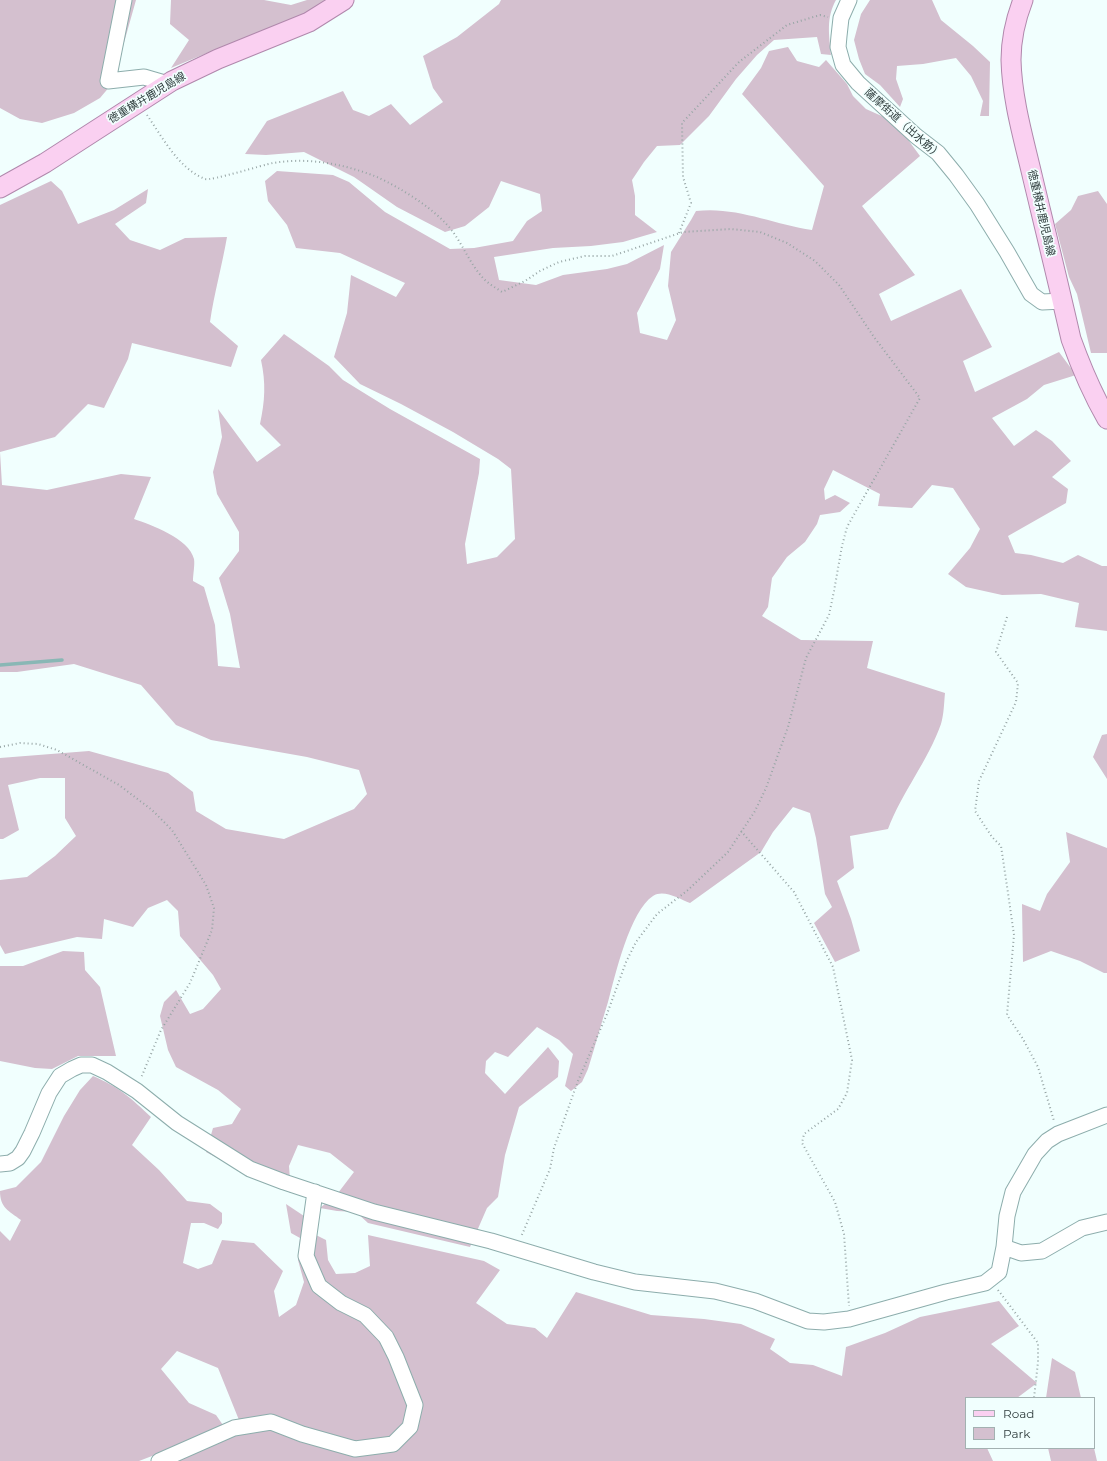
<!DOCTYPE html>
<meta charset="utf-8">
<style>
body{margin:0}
#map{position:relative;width:1107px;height:1461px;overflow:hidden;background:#f1fffe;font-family:Montserrat,sans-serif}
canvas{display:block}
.legend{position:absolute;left:965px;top:1397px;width:130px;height:52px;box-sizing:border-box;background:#f1fffe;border:1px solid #a3b1b1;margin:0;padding:5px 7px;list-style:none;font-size:12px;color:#2f3d3d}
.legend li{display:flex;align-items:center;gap:8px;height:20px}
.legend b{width:20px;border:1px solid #a3b1b1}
</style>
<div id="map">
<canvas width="1107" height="1461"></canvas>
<ul class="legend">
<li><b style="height:5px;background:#fad0f1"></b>Road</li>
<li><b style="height:11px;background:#d4c0cf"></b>Park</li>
</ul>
</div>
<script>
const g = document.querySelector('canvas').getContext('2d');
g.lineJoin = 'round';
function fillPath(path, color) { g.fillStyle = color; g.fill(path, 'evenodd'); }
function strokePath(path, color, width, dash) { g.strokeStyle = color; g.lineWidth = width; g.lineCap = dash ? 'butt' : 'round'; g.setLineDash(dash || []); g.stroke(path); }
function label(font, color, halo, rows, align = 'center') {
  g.font = font + ' Montserrat,"Noto Sans JP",sans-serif'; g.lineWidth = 3.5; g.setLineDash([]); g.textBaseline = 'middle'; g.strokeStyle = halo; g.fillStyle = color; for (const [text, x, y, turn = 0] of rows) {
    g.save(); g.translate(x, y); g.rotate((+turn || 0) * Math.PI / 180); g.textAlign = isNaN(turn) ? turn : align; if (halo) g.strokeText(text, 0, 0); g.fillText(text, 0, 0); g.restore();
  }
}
fillPath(new Path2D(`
 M0,0H136L120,57L116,79L100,98L74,113L42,123L20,119L0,108Z
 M171,0H264L291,5L307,0H342L239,44L207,53L171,68L189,40L170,24Z
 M501,0H836C826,18 829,34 831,55L821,54L817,37L774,40L757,55L736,79L709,116L680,145L657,146L644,162L632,180L635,196V215L657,232L623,242L591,246L553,248L494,257L499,280L536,285L563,275L607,269L627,264L664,245L660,269L637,313L640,333L667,340L676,320L668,286L671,252L691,220L696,211C735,206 773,224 812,230L824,186L742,94L761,68L769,51L788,47L797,61L819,67L826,60L847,84L853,96L866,109L895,122L920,156L862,206L915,275L879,294L891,321L961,289L992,347L963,361L975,392L1059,352L1076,375L1044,385L1027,399L992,418L1014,446L1036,430L1052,441L1071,461L1052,477L1068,489L1066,503L1008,536L1015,553L1031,555L1063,563L1078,555L1102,566H1107V631L1075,627L1079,603L1041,594L1002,595L966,587L948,574L970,548L980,529L953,488L932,485L912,508L878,506L880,494L833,470L824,489L825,500L835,495L850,503L840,512L820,515L817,524L805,542L787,557L772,578L768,607L762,616L801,640L873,641L867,668L945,693C944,703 944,714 941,724C928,761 902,792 888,829L850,836L854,868L837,881L851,919L860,951L835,962L814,923L832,907L825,894L816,838L810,813L793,807L773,832L761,852L690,903C679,899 664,889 653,896C630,911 615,975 608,1002C601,1024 595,1047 588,1069L582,1082L571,1091L565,1086L573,1054L559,1040L537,1027L508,1057L495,1052L486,1061L485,1073L505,1094L548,1047L559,1061L558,1077L519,1107L505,1155L498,1197L487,1208L470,1247L368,1223L356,1212L337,1211L320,1208L338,1193L354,1172L330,1153L298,1145L289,1166L291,1193L252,1177L206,1152L213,1128L232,1124L241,1109L218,1090L176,1067L168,1050L160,1016L164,1002L176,990L190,1014L203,1009L221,989L213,975L180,936L178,911L167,900L148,908L133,927L104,919L102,939L77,937L5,954L0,945V880L27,877L55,856L76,836L65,818V778H40L8,785L19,830L3,839H0V758L89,751L168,773L193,792L196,811L226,829L284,839L354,809L367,794L359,770L307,757L211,740L176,725L141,685L74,664L17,672H0V205L51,181L62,191L78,224L114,210L148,189L146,203L115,224L130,240L160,250L185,238L227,237C222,266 214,294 210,322L238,346L231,367L132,343L128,359L104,408L88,404L55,437L0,452L2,485L47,490L121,474L151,477L134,519C151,525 189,538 194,559C195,565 193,574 193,581L204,587L215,625L218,666L240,668L230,614L219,578L239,551V532L217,494L213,472L222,437L218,409L257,462L281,445L260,424C265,401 266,383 261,360L284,334L329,366L343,380L390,409L480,459L479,473L465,544L467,564L497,557L515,539L511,469L498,459L453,432L401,404L360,384L334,357L347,313L351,275L396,297L405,283L340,253L296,248L287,225L268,201L265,181L277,171L333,175L349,182L385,212L450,249L474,248L513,241L527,221L542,211L540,194L501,181L489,207L465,226L445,232L397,207L354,177L304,152L266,155L245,154L267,121L343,91L353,110L369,116L391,104L410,125L443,102L433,88L423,56L457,37L499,4Z
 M870,0H932L941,20L973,46L990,62L989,116H980L983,101L971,76L956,58L923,64L897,66L896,79L903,99L900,107L880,85L865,74L859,59L854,40L861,14Z
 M1098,191L1107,204V353H1091L1077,294L1069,277L1055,224L1071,210L1078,196Z
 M1107,734V779L1093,757L1102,735Z
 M1066,832L1107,848V973H1104L1080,961L1051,951L1023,962L1022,904L1040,911L1047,894L1070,862Z
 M63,951L84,952L85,970L100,987L116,1056H78L52,1069L35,1068L0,1061V966H23Z
 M93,1076C119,1087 131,1098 151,1117L132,1145L159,1170L187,1201L210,1204L222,1213V1223L218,1229L204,1223H191L183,1263L198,1269L212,1264L222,1240L254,1243L283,1271L274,1291L279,1317L296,1305L304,1282L298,1260L300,1238L291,1233L286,1204L313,1222L314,1234L326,1240L328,1260L336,1274L355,1273L370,1266L368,1235L484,1261L500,1270L476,1303L507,1324L535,1328L547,1338L576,1292L651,1315L704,1319L741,1324L775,1339L770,1349L790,1363L813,1365L842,1376L846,1347L885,1333L920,1317L999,1301L1019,1326L991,1344L1037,1383L1017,1398H966V1448H987L993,1461H178L243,1430L218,1368L177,1351L161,1369L189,1403L216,1415L225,1428L139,1461H0V1231L10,1241L21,1220C9,1211 0,1208 0,1191L16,1187L41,1162L64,1116L80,1090Z
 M1052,1358L1075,1372L1081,1398H1046Z
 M1048,1448H1094L1097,1461H1051Z`), '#d4c0cf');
strokePath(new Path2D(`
 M0,665L62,660`), '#89b7b5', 3.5);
const minor = new Path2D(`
 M124,0L108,81L144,77L168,84
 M849,0L841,18L839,36L838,47L843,65L858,83L916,136L938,153L956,175L977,204L1007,252L1031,294L1042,302L1063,301
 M0,1164L10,1163L18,1158L23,1151L32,1133L49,1093L60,1076L72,1069L81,1065H92L107,1072L137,1091L177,1123L250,1169L284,1182L374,1212L491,1241L594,1272L635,1282L715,1291L755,1301L808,1321L824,1322L849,1319L946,1292L985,1283L999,1272L1004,1247L1007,1216L1013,1192L1035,1154L1047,1141L1058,1134L1107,1115
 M1004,1247L1021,1253L1042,1251L1082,1228L1107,1222
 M159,1461L234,1428L271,1422L302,1434L355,1449L393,1444L410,1427L415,1405L396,1357L386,1337L365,1315L341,1303L319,1286L306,1256L315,1192`);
const major = new Path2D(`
 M1023,0C1016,18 1011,40 1011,60C1012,100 1024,140 1033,179C1046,233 1059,286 1071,339C1081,367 1092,393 1107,419
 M0,188L45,163L172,81L218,59L309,22L344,0`);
strokePath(minor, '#8dadac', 17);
strokePath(major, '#b088ac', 21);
strokePath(new Path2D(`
 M147,115C163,138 178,168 205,179C212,181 262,165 273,163C309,157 344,164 377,177C401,188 437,210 453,232C464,247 471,266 485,280C489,284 496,288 502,292L525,281L540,271L559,262L585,256H612L683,232L731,229L760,232L787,243L815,261L839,285L874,337L920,398L847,527L842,546L834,591L829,615L806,658L788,727L766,788L755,811L728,852L688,890L657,914L636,942L626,962L607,1014L578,1081L554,1148L550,1169L521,1237
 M679,233L691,203L683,177L682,123L739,62L787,25L820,15L828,17
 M1007,617L996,652L1018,683L1016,702L979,781L975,811L992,837L1001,846L1008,893L1014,935L1007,1015L1023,1039L1038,1067L1054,1121
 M0,747L20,743L38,744L57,750L119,785L152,810L172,830L206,885L214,908L212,930L190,983L161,1030L141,1078
 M741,831L794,892L833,967L852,1060L847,1093L838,1109L804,1134L802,1143L835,1202L844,1234L849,1306
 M998,1290L1038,1343V1362L1034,1398`), '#97a5a5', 2, [1, 3]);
strokePath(minor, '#fff', 15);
strokePath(major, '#fad0f1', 19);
label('11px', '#2f3d3d', '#f1fffe', [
 ["徳重横井鹿児島線",147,98,-31],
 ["薩摩街道（出水筋）",903,124,42],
 ["徳重横井鹿児島線",1041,213,77]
]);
</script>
